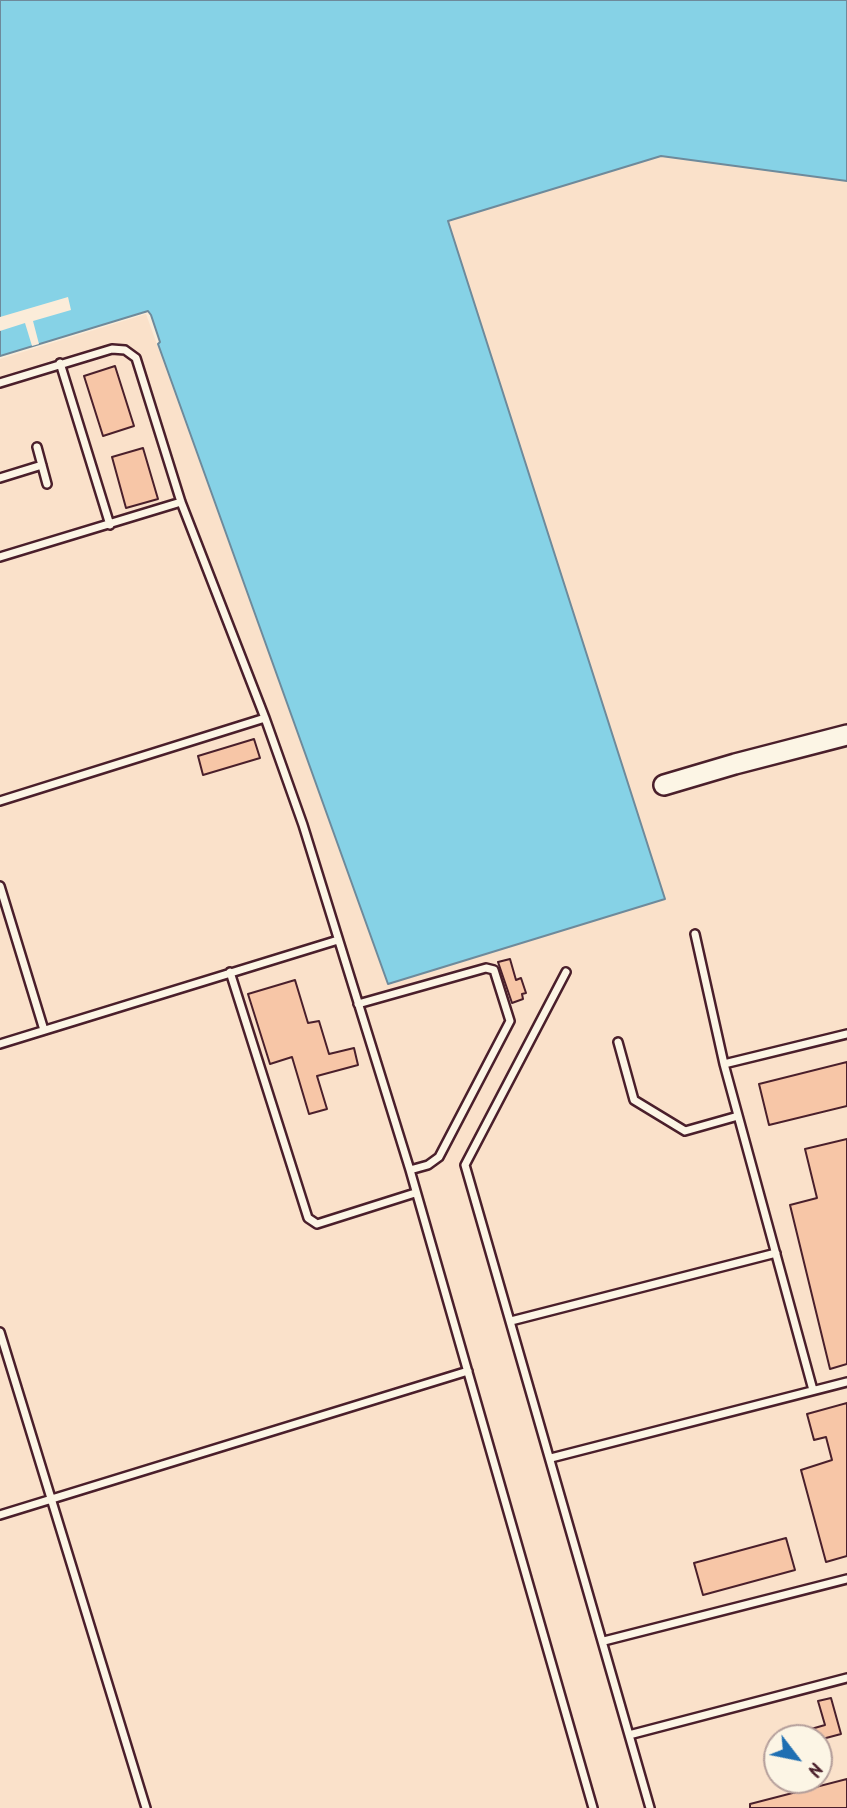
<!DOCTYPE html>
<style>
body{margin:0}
#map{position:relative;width:847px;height:1808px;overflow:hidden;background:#fbecd9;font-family:Kalam,sans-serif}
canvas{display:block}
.north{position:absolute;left:763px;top:1724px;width:70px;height:70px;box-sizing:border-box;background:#fcf5e5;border:2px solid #b59f9b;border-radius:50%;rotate:122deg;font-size:19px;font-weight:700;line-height:28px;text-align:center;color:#4a1f2b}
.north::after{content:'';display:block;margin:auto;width:24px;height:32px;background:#1f6fb2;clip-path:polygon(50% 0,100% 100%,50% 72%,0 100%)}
</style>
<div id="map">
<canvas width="847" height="1808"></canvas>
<div class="north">N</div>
</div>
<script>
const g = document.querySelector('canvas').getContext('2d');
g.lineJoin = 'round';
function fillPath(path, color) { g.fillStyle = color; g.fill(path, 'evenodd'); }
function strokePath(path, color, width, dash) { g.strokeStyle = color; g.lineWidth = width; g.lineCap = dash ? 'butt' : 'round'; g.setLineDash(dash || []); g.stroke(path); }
fillPath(new Path2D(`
 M661,156L847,181V1808H0V359L146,314L388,984L665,899L448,220ZM777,1738H819V1780H777Z`), '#fae1ca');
const water = new Path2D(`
 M0,0H847V181L661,156L448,221L665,899L388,984L158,344L160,342L151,315L148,311L0,356Z`);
fillPath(water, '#86d2e6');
strokePath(water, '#6e8a9b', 2);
fillPath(new Path2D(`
 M68,297L71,310L33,321L39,344L32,346L25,323L0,331V317Z`), '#fbecd9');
const building = new Path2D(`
 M115,366L134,426L103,436L84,376Z
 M143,448L158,499L126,508L112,457Z
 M254,739L260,758L203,775L198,756Z
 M510,959L516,980L521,978L526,993L522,994L523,999L512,1003L498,962Z
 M295,980L308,1023L319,1021L329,1054L354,1048L358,1065L317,1076L327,1109L309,1114L292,1057L270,1064L248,994Z
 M847,1062V1106L769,1125L759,1084Z
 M847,1139V1364L830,1369L790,1205L817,1198L805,1149Z
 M847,1403V1556L826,1562L801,1470L832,1460L826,1437L814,1440L807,1414Z
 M786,1538L795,1570L703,1595L694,1563Z
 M831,1698L841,1734L826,1738H791L790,1735L825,1725L818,1701Z
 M847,1779V1808H750V1804Z`);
fillPath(building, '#f7c6a7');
strokePath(building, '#4a1f2b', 2);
const lane = new Path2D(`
 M60,363L110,525
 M0,383L112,349L125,350L136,358L181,502L265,718L303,825L410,1170L593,1808
 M37,447L47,484
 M0,478L42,465
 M0,557L181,502
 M0,801L265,718
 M0,886L44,1030
 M695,934L724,1064L813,1390
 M230,972L308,1218L317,1224L415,1193
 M566,972L465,1165L650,1808
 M358,1004L486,968L494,970L510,1021L439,1157L428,1165L410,1170
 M618,1042L634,1100L685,1131L738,1116
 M0,1044L338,940
 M724,1064L847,1034
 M511,1321L776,1253
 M0,1332L146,1808
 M551,1458L847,1382
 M0,1515L468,1371
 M604,1641L847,1579
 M629,1735L847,1678`);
const secondary = new Path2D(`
 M664,785L735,764L847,735`);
strokePath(lane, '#4a1f2b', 12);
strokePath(secondary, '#4a1f2b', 24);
strokePath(lane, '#fcf5e5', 7);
strokePath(secondary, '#fcf5e5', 19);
</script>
